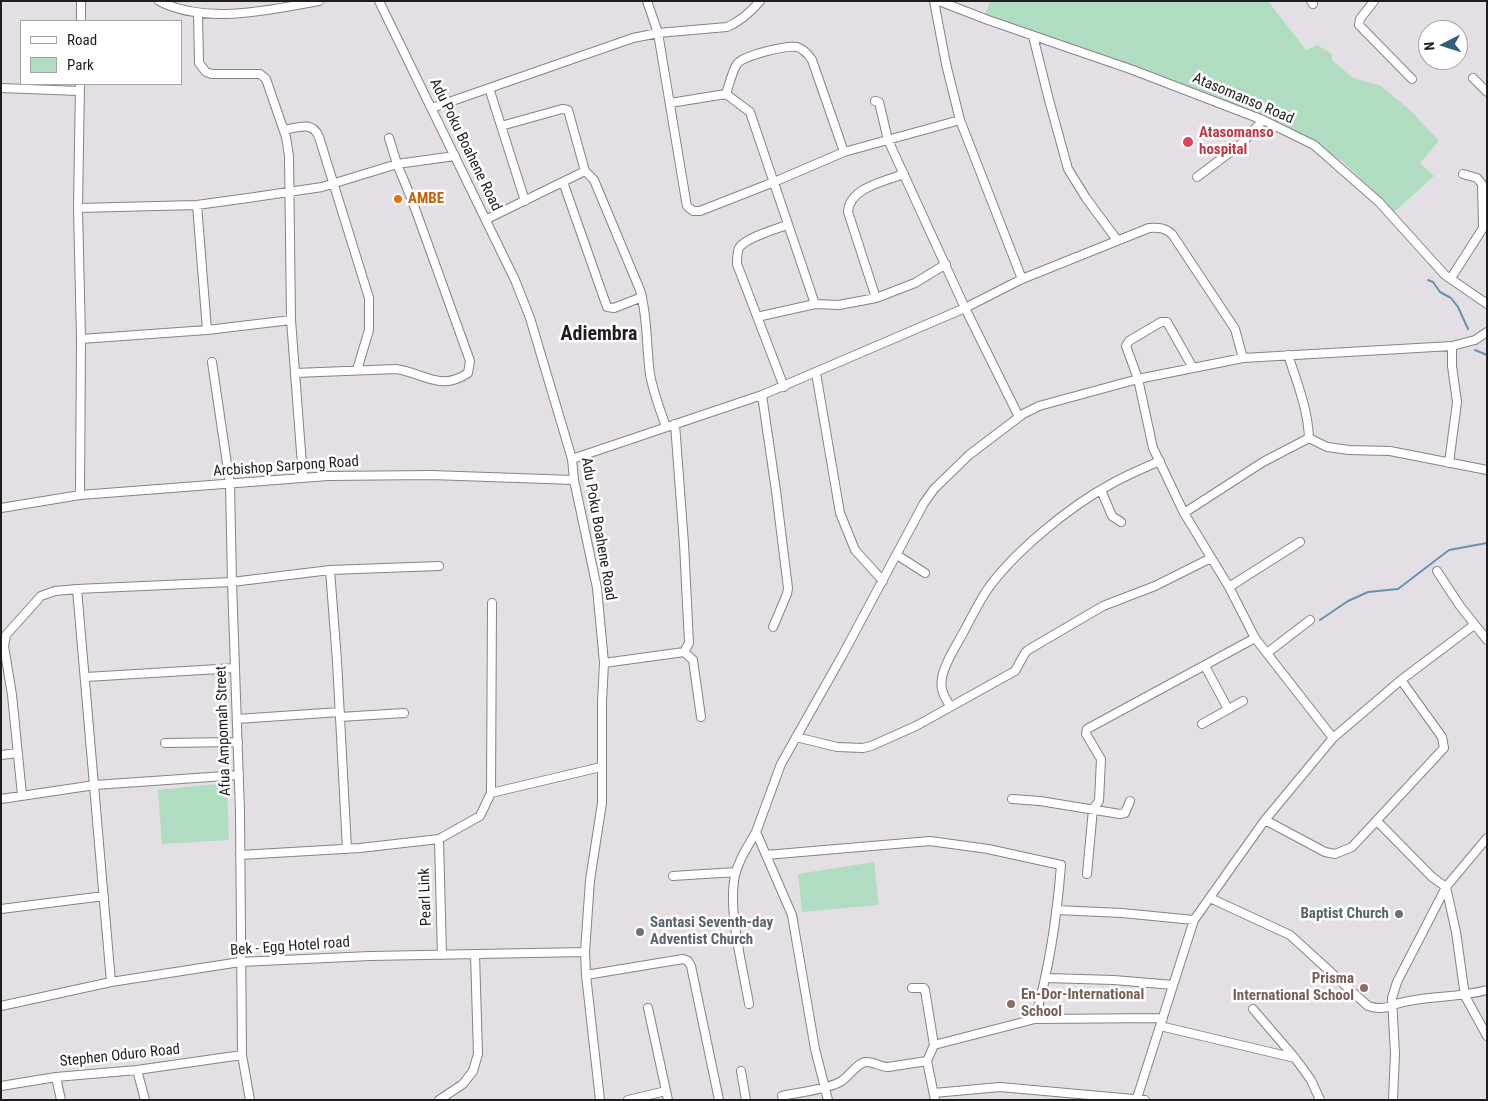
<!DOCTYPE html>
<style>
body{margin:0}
#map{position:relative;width:1488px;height:1101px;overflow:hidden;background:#e4dfe4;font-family:"Roboto Condensed",sans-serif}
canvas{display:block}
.frame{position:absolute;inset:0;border:2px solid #1f1d1f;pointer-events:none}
.legend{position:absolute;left:20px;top:20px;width:162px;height:65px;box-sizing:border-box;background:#fff;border:1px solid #a5a5a5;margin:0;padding:6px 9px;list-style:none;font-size:15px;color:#1f1d1f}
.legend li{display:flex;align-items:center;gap:10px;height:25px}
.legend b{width:25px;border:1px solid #a5a5a5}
.north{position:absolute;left:1418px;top:20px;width:50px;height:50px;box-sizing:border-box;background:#fff;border:1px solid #a5a5a5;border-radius:50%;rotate:265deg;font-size:14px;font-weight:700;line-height:20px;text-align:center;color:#1f1d1f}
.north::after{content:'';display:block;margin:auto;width:18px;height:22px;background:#305e7d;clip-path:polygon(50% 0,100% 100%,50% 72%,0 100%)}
</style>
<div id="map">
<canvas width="1488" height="1101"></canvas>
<div class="frame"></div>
<ul class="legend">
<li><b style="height:6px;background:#fff"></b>Road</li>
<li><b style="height:14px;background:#b0dcc1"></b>Park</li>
</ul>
<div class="north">N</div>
</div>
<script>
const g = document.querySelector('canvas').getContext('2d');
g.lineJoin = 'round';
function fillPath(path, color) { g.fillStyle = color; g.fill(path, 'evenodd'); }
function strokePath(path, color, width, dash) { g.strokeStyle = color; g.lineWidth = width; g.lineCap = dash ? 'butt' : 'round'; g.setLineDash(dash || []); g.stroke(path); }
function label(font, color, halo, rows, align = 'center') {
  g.font = font + ' "Roboto Condensed",sans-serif'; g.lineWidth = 5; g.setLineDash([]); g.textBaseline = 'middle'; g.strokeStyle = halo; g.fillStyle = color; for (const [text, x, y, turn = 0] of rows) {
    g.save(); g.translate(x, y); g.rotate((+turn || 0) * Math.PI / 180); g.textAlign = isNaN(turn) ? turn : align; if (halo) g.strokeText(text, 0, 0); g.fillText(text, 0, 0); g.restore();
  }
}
fillPath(new Path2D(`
 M990,1H1268L1306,50L1317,45L1332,54V60L1353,78L1381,86L1410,110L1439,141L1420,163L1434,176L1393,213L1375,192L1342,161L1313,142L1252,112L1187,86L985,16Z
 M227,783L229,840L162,844L158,790Z
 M874,862L879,905L802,912L798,874Z`), '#b0dcc1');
strokePath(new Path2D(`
 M1428,280L1433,282L1440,292L1451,298L1458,307L1468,329
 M1475,350L1487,355
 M1320,620L1348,601L1368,592L1398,589L1449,550L1487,543`), '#6892ae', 2);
const minor = new Path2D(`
 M159,1C205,25 271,10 319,1
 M379,1L515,280L530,318L572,459L574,480L597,588L604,663L602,702V803L590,880L585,952L586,975L600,1100
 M647,1L658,33L686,201L687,206L693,211H700L774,182L844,152L960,120
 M939,1L988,20L1133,70L1263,120L1314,145L1379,202L1445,275L1487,304
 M1311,1L1313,4
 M1374,1L1360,19L1359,25L1412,79
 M198,13L199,63L206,72L212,74H260L266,79L286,137L289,156L291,320L303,478
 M81,21V1
 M1033,36L1049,100L1068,169L1086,198L1117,240
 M1473,78L1487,92
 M80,84L78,208L81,339L80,495
 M1,88L79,91
 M489,88L525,201
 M726,94C729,85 732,72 737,64C744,55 787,45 797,47C804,49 808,54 812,60L844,152
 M875,101L879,102L888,140L965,308L1019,417
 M670,103L726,94L750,112L815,304
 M432,108L633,38L658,33L727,27C741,21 750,13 760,1
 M282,125L285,130C298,127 313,121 319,137L369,298V330L357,370
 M501,126L562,109L568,110L585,171L594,180L640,290C648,317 646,346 650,374C653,392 660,409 666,427
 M1463,174L1477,178L1482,184L1483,228
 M1197,177L1241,144L1263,120
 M563,182L607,307L614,308L642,297
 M197,205L207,330
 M78,208L197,205L248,198L322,187L397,164L455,156
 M487,219L585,171
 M1451,278L1485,225
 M1022,279L1149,228C1159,227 1165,228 1172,234L1235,329L1243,358
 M876,298L848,212C849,188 885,181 904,174
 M757,317L815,304L839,305L876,298L915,283L946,264
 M81,339L207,330L291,320
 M212,362L230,484L232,582L240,812L242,1055L250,1100
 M1193,368L1167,322H1161L1129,341L1126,346L1138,379L1153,448L1184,513L1229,587L1255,638L1333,738
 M295,373L396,369C424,373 440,392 468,373L470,361L412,200L397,164L389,138
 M816,373L840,513L855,550L883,581
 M784,387L737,264C737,259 737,253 739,248C745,238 776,229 787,225
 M762,395L776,491L788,588L787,594L773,627
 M675,424L684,544L689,643L684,652L693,660L701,717
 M1309,438L1327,447L1349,450L1390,451L1487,470
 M572,459L762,395L965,308L1022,279L960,120L946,64L934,1
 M1449,463L1457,402L1452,366V346
 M1101,490L1112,516L1121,522
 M1,508L80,495L328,476L431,475L574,480
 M1184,513L1263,462L1309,438C1308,410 1297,382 1288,355
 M897,555L925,573
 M330,570L337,661L347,849
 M1437,571L1460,606L1487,640
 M1229,587L1300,542
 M77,589L111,982
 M1267,653L1310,620
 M604,663L684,652
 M1205,666L1228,709
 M86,677L235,668
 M950,706C947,701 943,695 942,689C938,673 955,648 963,633C970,620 977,606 985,593C1011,554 1070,506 1111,484C1127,475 1144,468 1160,461
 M340,717L404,713
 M237,719L340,712
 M1202,724L1243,701
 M796,737L837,747L863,748L871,746L916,726L1015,671L1025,653L1028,650L1103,606L1155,586L1211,558
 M165,743L238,742
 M1,755L18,753
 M491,793L492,603
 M22,795L12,695L4,646L6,635L41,596L55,591L77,589L232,582L330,570L439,566
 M1,799L95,785L239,775
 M1012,799L1040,801L1120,814L1125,813L1130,801
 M1265,820L1325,852L1335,854L1352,847L1444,748L1442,737L1401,680
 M1377,821L1432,877L1446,887L1456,932L1465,996L1487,1036
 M439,839L442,955
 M240,855L360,848L439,839L480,816L491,793L601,767
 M766,855L930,841L988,849L1061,865C1057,917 1049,969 1035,1019
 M1087,874L1093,809L1099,801L1101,759L1086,734L1087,729L1255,638
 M673,876L736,872
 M1210,898L1290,935L1368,1006C1387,1012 1392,1003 1409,1001C1435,996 1461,997 1487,990
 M1,909L104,896
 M1056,910L1122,913L1194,920
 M586,975L683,959L688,961L691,966L719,1100
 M1046,978L1114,980L1173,985
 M912,988H924L925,990L934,1045L927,1061
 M749,1004C743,968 729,916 734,881C736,864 748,846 756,832
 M1,1006L111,982L240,962L370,956L585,952
 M648,1008L668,1100
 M1253,1009L1295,1058L1311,1080L1320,1100
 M1160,1026L1295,1058
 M934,1045L1035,1019L1163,1018
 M927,1061L935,1100
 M137,1070L145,1100
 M741,1071L746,1100
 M56,1077L61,1100
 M1,1086L56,1077L137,1070L242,1055
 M934,1093L1000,1087L1145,1100
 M782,1096C800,1092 825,1090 840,1082C849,1077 856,1064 865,1062C873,1061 880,1067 888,1067L927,1061
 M1137,1098L1194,920L1235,862L1265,820L1333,738L1401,680L1474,625
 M439,1100L463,1084L473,1071L478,1054L475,954
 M628,1100L666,1091
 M828,1100L815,1049L792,915L756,832L781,764L842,656L924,503L934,489L969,455L1023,414L1039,406L1138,379L1243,358L1452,346L1475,340L1487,332
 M1393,1100L1395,1054L1392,998L1397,982L1446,887L1487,838`);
strokePath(minor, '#878287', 10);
strokePath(minor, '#fff', 8);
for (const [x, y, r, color] of [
 [1188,142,6,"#e0444e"],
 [398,199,5,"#e8710a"],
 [1399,914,5,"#6b7280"],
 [640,932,5,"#6b7280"],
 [1364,988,5,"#8d6e63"],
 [1011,1004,5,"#8d6e63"]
]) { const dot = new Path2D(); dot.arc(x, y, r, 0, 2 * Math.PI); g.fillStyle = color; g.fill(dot); strokePath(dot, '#fff', 2); }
label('15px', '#1f1d1f', '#fff', [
 ["Atasomanso Road",1243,99,23],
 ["Adu Poku Boahene Road",465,145,64],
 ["Arcbishop Sarpong Road",286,467,-4],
 ["Adu Poku Boahene Road",598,529,80],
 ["Afua Ampomah Street",224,731,-92],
 ["Pearl Link",426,897,-92],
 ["Bek - Egg Hotel road",290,947,-4],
 ["Stephen Oduro Road",120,1056,-6]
]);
label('bold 15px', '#be3a42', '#fff', [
 ["Atasomanso",1199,133],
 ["hospital",1199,150]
], 'left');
label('bold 15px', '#c56008', '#fff', [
 ["AMBE",408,199]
], 'left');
label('bold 15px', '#5b616d', '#fff', [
 ["Baptist Church",1389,914],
 ["Santasi Seventh-day",650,923,"left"],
 ["Adventist Church",650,940,"left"]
], 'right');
label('bold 15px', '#785e54', '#fff', [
 ["Prisma",1354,979],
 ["International School",1354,996],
 ["En-Dor-International",1021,995,"left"],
 ["School",1021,1012,"left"]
], 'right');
label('bold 20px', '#1f1d1f', '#fff', [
 ["Adiembra",599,335]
]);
</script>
